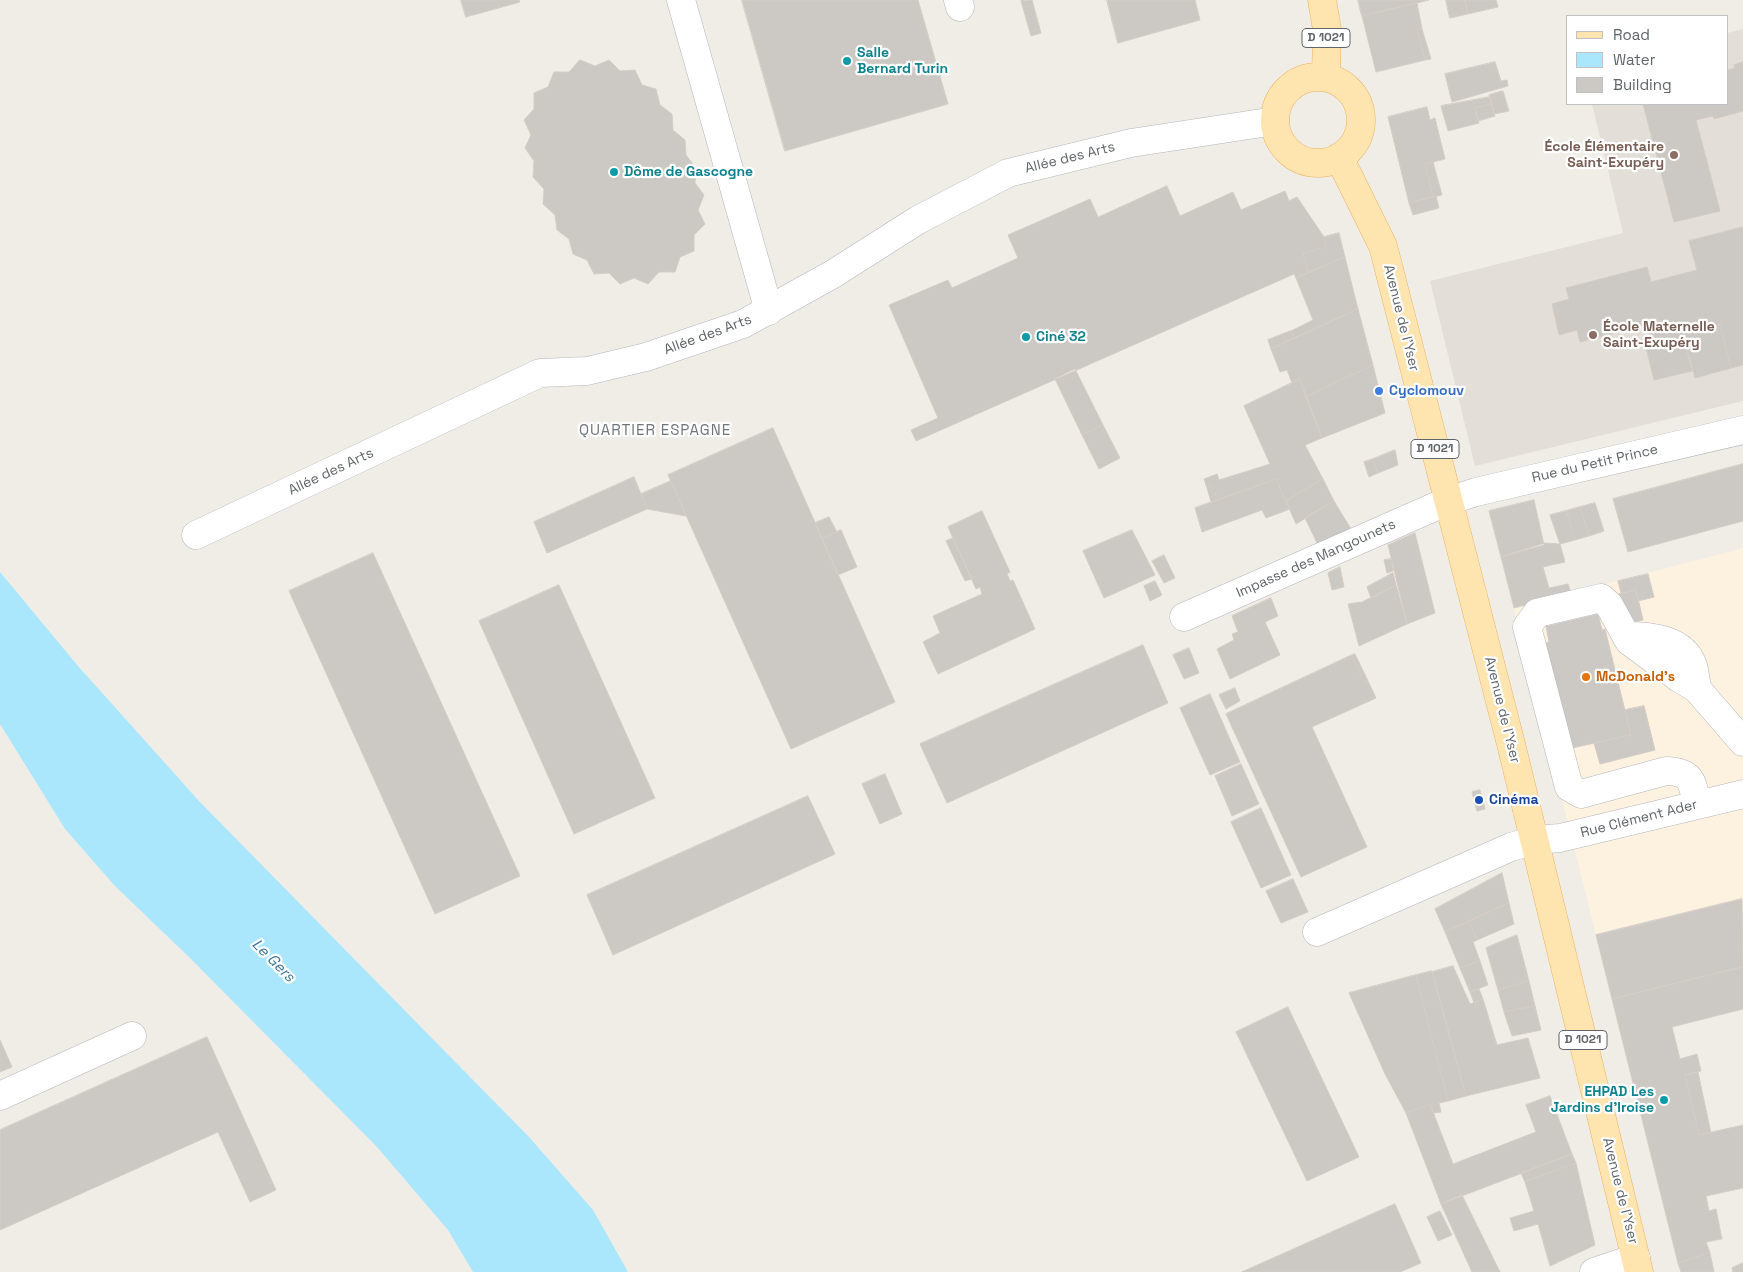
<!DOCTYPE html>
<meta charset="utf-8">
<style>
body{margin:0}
#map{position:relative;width:1743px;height:1272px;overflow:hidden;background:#f0ede7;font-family:"Space Grotesk",sans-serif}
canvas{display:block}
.legend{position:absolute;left:1566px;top:15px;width:162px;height:90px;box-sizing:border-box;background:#fff;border:1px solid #bfc1c2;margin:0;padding:6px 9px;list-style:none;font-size:15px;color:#5e6467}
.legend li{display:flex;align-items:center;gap:10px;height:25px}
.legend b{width:25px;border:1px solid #bfc1c2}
</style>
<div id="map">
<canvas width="1743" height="1272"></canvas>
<ul class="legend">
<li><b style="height:6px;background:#fee4af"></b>Road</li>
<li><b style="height:14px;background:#aae7fd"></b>Water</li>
<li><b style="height:14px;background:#ccc8c4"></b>Building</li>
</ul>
</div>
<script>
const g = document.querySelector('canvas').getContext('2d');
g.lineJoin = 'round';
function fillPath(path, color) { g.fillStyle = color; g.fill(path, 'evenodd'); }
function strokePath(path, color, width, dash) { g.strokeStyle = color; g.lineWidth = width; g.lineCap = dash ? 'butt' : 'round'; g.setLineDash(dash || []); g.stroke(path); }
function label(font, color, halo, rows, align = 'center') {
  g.font = font + ' "Space Grotesk",sans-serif'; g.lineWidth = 4.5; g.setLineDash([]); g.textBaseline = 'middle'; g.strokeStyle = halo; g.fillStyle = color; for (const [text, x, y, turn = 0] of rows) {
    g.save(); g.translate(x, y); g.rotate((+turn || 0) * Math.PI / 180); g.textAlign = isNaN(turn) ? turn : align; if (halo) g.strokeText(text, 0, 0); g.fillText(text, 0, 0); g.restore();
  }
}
fillPath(new Path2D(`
 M1743,548V967L1612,999L1514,608Z`), '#fdf1df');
fillPath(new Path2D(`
 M1743,29V401L1475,466L1430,281L1623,233L1592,104H1727V33Z`), '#e3ded8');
fillPath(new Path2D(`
 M0,572L78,666L199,801L529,1137L593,1210L628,1272H473L448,1230L377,1147L190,958L115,886L65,829L0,724Z`), '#aae7fd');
const building = new Path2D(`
 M461,0H519L520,2L466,17Z
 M742,0H918L948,104L785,151Z
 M1032,0L1041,33L1031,36L1021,1Z
 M1107,0H1195L1200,20L1118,43Z
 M1358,0H1429L1362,16Z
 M1446,0H1465L1468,14L1450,18Z
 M1465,0H1496L1498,7L1468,14Z
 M1417,3L1422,29L1417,30L1425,60L1376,72L1362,16Z
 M1422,29L1431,59L1425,60L1417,30Z
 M580,60L595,66L609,60L620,71L635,70L642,85L656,89L660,105L672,114L673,130L685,140L686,155L696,168L695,183L704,195L698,210L705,224L694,235V251L680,257L675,272H659L648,284L634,278L620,284L609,273L594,274L587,260L573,254L569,239L557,230L555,215L543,204L544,189L533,177L534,161L525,148L531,135L524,120L534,109V93L548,87L554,72H569Z
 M1495,62L1501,81L1507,80L1508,86L1452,102L1445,74Z
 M1743,62V111L1714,119L1713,116L1696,120L1720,211L1674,222L1643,104H1727V70L1735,68L1734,65Z
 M1503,91L1509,111L1494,114L1489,95Z
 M1490,97L1492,104L1475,108L1479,123L1448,131L1441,106Z
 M1492,104L1495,116L1478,121L1475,108Z
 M1427,107L1430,120L1435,118L1445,159L1425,164L1433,197L1409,203L1388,117Z
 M1433,162L1442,195L1433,197L1425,164Z
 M1167,186L1180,216L1233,192L1241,210L1285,191L1289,201L1297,197L1324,237L1326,247L1303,253L1308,273L1296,278L1294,274L916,441L911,430L938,418L889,305L948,280L952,288L1018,258L1008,235L1090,199L1098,217Z
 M1436,196L1439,208L1413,215L1409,203Z
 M1743,227V365L1731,368L1720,325L1683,334L1692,371L1654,380L1645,344L1651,342L1647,325L1580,342L1577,330L1559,335L1552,304L1569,299L1566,288L1647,267L1651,282L1697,270L1689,241Z
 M1339,233L1345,257L1308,273L1303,253L1326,247L1324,237Z
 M1345,257L1358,309L1294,338L1291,331L1313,320L1296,278Z
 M1358,309L1373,365L1306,397L1300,379L1292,383L1287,370L1280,372L1271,349Z
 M1720,325L1731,368L1695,378L1683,334Z
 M1291,331L1294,338L1286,342L1283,334Z
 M1283,334L1286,342L1271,349L1268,340Z
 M1373,365L1385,413L1322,438L1306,397Z
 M1075,369L1103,425L1082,435L1055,379Z
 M1300,379L1322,438L1305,445L1323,479L1286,501L1276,479L1218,500L1212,485L1207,488L1204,479L1217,474L1219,480L1270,464L1244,406Z
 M1103,425L1120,458L1099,469L1082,435Z
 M773,428L895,702L791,749L668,475Z
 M1395,450L1398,465L1378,473L1373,459Z
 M1373,459L1378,473L1369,477L1364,462Z
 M1743,464V521L1628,552L1613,499Z
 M634,477L647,509L547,553L534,522Z
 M1276,479L1290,509L1266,518L1262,510L1202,532L1195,508Z
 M1323,479L1334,501L1296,524L1286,501Z
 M671,481L686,516L647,509L641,494Z
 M1212,485L1218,500L1211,502L1207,488Z
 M1534,500L1544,545L1501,557L1489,511Z
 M1334,501L1351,529L1318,545L1305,518Z
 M1595,503L1604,531L1589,536L1580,507Z
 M1580,507L1589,536L1575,540L1566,511Z
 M982,511L1010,572L1007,574L1010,581L1013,580L1035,629L938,674L923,642L940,633L933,616L982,594L980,587L976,589L948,527Z
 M1566,511L1575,540L1560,544L1550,515Z
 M829,517L837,532L822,539L815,523Z
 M841,530L857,567L838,575L822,539Z
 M1132,530L1155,575L1104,598L1083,551Z
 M1415,533L1435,613L1407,624L1388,545Z
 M953,538L972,579L965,581L946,541Z
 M1545,543L1560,544L1565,562L1543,567L1549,588L1568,584L1571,593L1514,608L1501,557Z
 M373,553L520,876L435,914L289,591Z
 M1164,555L1175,578L1164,583L1152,561Z
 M1391,559L1393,571L1387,573L1384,560Z
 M1340,567L1344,587L1332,590L1328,573Z
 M1393,573L1396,585L1371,598L1367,587Z
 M1648,574L1654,597L1638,601L1636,590L1621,593L1618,581Z
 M1155,581L1162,595L1150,601L1144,586Z
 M559,585L655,798L574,834L479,621Z
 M1396,585L1407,624L1359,646L1348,604L1362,602Z
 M1636,590L1643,620L1626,624L1619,594Z
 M1271,598L1278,616L1265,622L1280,655L1230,679L1217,649L1234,640L1232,634L1238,632L1232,616Z
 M1598,614L1602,630L1605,629L1631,735L1572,748L1546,643L1549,642L1546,626Z
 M1143,645L1168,703L947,803L920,744Z
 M1189,648L1199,673L1184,679L1173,655Z
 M1355,654L1368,681L1364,683L1352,655Z
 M1352,655L1364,683L1368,681L1376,698L1312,727L1367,847L1301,877L1226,714Z
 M1235,688L1240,701L1226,709L1219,695Z
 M1210,694L1240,762L1210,775L1180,708Z
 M1644,706L1655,750L1600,764L1594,743L1631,735L1625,710Z
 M1241,764L1259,804L1232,816L1215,776Z
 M885,774L902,814L880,824L862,784Z
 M1480,790L1485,809L1477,811L1472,792Z
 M808,796L835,854L613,955L587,895Z
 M1261,808L1291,875L1261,888L1231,822Z
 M1502,873L1509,903L1445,932L1435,909Z
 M1293,879L1308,912L1281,923L1266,891Z
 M1742,899L1743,967L1612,999L1596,935Z
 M1509,903L1514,924L1477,940L1469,921Z
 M1469,921L1477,940L1473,942L1480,961L1460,968L1445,932Z
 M1517,935L1529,981L1498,990L1486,948Z
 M1480,961L1488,985L1470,992L1460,968Z
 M1453,966L1470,1004L1483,999L1497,1045L1528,1038L1540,1078L1466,1096L1432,972Z
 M1743,967V1009L1672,1027L1680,1059L1697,1054L1701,1071L1685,1075L1699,1135L1743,1125V1188L1706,1196L1709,1211L1716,1209L1722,1239L1706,1242L1710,1253L1678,1263L1612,999Z
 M1432,971L1466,1096L1448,1101L1416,975Z
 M1416,975L1448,1101L1439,1103L1441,1112L1434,1113L1430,1104L1406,1113L1385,1074L1349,993Z
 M1529,981L1535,1006L1504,1012L1498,990Z
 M1479,989L1483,999L1474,1003L1470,992Z
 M1535,1006L1541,1030L1512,1036L1504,1012Z
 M1288,1007L1359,1157L1307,1181L1236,1032Z
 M207,1037L276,1190L250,1202L218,1132L0,1230V1130Z
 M0,1040L12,1067L0,1072Z
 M1698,1072L1711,1133L1699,1135L1685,1075Z
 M1550,1096L1572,1154L1441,1204L1406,1113L1430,1104L1453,1164L1536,1132L1526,1105Z
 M1572,1154L1576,1163L1525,1182L1521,1173Z
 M1576,1163L1595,1245L1550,1266L1538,1224L1514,1231L1510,1218L1534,1211L1525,1182Z
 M1462,1195L1500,1272H1472L1441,1204Z
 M1395,1204L1421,1263L1400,1272H1242Z
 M1440,1211L1452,1235L1438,1241L1427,1217Z
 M1710,1253L1714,1272H1681L1678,1263Z
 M1743,1263V1272H1733L1732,1268Z`);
fillPath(building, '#ccc8c4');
strokePath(building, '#d5cdc5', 1);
const minor = new Path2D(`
 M681,0L769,311
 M958,0L960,7
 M196,535L540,373L587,371L646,357L743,324L833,274L918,220L1008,173L1131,143L1275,121
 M1184,617L1448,501L1476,492L1743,430
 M1626,636C1649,636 1684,638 1693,666C1695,673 1696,681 1697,689
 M1697,805C1692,782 1693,772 1666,771L1581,794L1569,787L1527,627L1537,613L1601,598L1609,605L1629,641L1679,678L1697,689L1743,742
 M1317,932L1511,847L1534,840L1560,838L1743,794
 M0,1096L132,1036
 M1594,1272L1636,1258`);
const major = new Path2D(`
 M1322,0L1327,29L1326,77
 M1275 120a43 43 0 1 1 86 0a43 43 0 1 1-86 0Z
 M1339,157L1383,246L1512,748L1639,1272`);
strokePath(minor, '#b2b6b9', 29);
strokePath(major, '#efb061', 29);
strokePath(minor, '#fff', 28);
strokePath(major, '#fee4af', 28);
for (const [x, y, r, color] of [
 [847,61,5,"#0f9aa8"],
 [1674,155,5,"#8d6e63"],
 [614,172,5,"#0f9aa8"],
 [1593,335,5,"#8d6e63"],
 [1026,337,5,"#0f9aa8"],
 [1379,391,5,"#3f7fe0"],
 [1586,677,5,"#e8710a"],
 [1479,800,5,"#1a4fb4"],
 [1664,1100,5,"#0f9aa8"]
]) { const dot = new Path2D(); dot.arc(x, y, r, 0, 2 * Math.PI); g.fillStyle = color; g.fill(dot); strokePath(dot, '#fff', 2); }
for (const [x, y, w] of [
 [1326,38,48],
 [1435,449,48],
 [1583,1040,48]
]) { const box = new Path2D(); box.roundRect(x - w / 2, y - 9.5, w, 19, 4); g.fillStyle = '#fff'; g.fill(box); strokePath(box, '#5e6467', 1); }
label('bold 12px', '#5e6467', null, [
 ["D 1021",1326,38],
 ["D 1021",1435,449],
 ["D 1021",1583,1040]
]);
label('bold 14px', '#0d838f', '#fff', [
 ["Salle",857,53],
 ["Bernard Turin",857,69],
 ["Dôme de Gascogne",624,172],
 ["Ciné 32",1036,337],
 ["EHPAD Les",1654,1092,"right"],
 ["Jardins d’Iroise",1654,1108,"right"]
], 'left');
label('bold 14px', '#785e54', '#fff', [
 ["École Élémentaire",1664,147],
 ["Saint-Exupéry",1664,163],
 ["École Maternelle",1603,327,"left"],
 ["Saint-Exupéry",1603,343,"left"]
], 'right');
label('14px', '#5e6467', '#fff', [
 ["Allée des Arts",1070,158,-14],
 ["Avenue de l'Yser",1401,318,76],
 ["Allée des Arts",708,335,-20],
 ["Rue du Petit Prince",1595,464,-13],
 ["Allée des Arts",331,472,-25],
 ["Impasse des Mangounets",1316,559,-24],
 ["Avenue de l'Yser",1502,710,76],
 ["Rue Clément Ader",1639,819,-14],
 ["Avenue de l'Yser",1620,1191,76]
]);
label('bold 14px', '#366cbe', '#fff', [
 ["Cyclomouv",1389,391]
], 'left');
label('bold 14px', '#c56008', '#fff', [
 ["McDonald's",1596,677]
], 'left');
label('bold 14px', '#164399', '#fff', [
 ["Cinéma",1489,800]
], 'left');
g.letterSpacing = '1px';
label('15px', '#6f7679', '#fff', [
 ["QUARTIER ESPAGNE",655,431]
]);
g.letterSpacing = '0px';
label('italic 15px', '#3c7796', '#fff', [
 ["Le Gers",273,961,45]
]);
</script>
